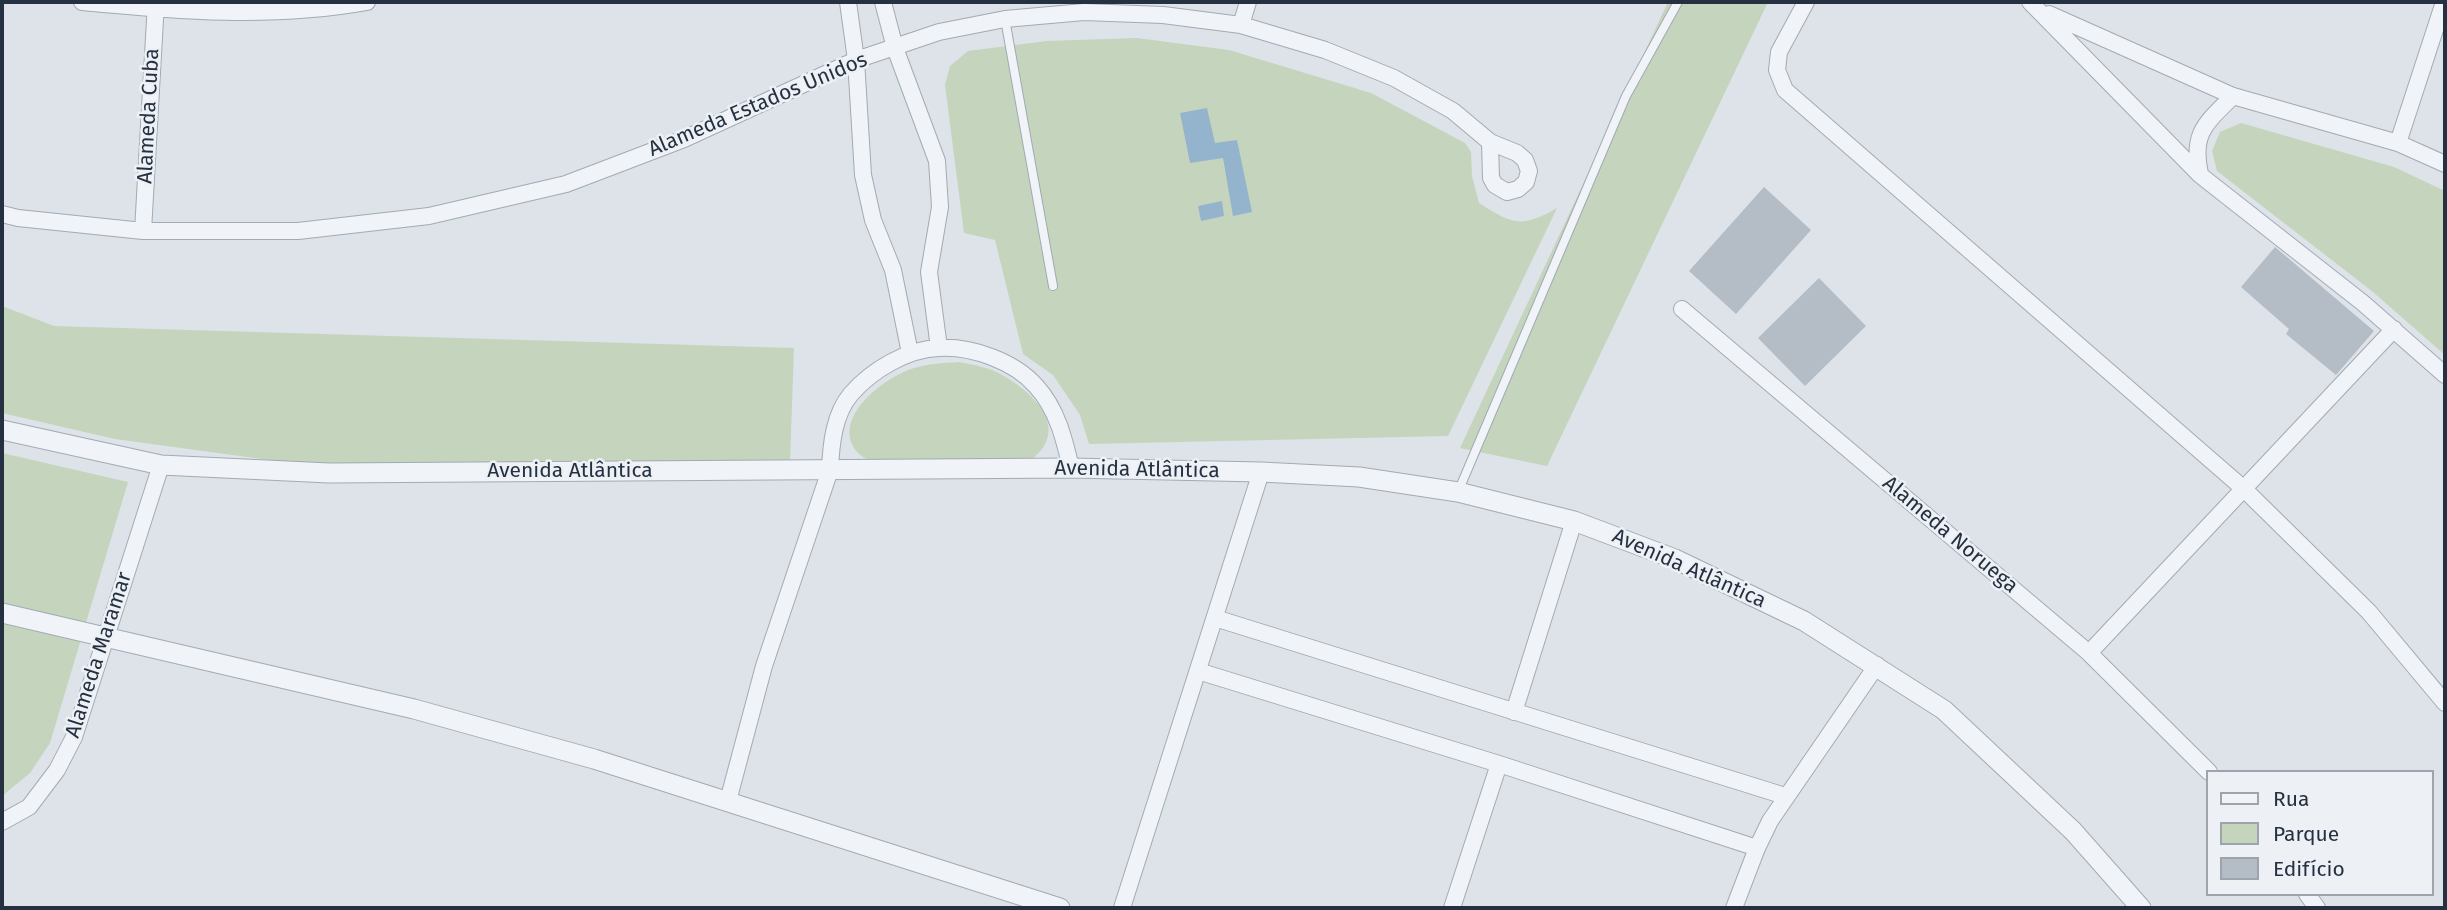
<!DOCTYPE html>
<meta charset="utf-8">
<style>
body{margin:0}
#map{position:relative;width:2447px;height:910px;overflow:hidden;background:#dde3e9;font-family:"Fira Sans",sans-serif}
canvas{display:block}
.frame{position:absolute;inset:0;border:4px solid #253141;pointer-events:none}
.legend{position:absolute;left:2206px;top:770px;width:228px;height:126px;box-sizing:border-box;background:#edf1f6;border:2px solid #9da4ae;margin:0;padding:9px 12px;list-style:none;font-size:21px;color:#253141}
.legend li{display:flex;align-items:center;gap:14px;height:35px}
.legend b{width:35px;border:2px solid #9da4ae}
</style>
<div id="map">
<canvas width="2447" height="910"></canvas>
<div class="frame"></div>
<ul class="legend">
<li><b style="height:9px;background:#f0f3f7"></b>Rua</li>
<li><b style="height:19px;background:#c5d4bd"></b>Parque</li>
<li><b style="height:19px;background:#b4bcc6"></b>Edifício</li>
</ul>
</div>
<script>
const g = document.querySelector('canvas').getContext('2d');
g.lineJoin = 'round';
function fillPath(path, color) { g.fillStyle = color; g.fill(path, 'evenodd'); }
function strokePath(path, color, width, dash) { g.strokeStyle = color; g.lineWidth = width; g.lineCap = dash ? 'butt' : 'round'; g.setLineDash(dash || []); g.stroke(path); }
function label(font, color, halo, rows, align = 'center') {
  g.font = font + ' "Fira Sans",sans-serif'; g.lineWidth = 5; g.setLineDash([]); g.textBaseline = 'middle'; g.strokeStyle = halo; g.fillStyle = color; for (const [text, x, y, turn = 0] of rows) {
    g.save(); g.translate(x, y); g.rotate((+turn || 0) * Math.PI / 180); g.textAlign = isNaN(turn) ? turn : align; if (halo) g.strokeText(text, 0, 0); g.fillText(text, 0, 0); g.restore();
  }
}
fillPath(new Path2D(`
 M1668,2H1768L1547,466L1460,448Z
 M1137,38L1229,50L1371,93L1465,143L1471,152L1472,176L1479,203C1513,225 1522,228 1557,208L1448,436L1089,444L1080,415L1053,375L1023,354L995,240L964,233L945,85L950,66L968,51L1047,41Z
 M2241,123L2394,167L2445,191V355L2373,292L2217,171L2212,151L2220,132Z
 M2,306L54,326L794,348L790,461L306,465L115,439L2,413Z
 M959,362C974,365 989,367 1002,375C1033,392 1072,429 1031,460L877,464C871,461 863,458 858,453C829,420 882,379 911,369C927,364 942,363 959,362Z
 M2,453L128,482L50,743L30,773L2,796Z`), '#c5d4bd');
fillPath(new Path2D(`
 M1207,108L1215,143L1237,140L1252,212L1233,216L1223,158L1190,163L1180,113Z
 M1222,201L1224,216L1201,221L1198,206Z`), '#94b4cd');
fillPath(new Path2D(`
 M1764,187L1811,230L1736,314L1689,271Z
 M2275,247L2374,331L2336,375L2286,334L2289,329L2241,287Z
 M1819,278L1866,326L1805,386L1758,338Z`), '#b4bcc6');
const service = new Path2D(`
 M1005,19L1053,286
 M1458,492L1626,96L1678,2`);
const minor = new Path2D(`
 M82,2C176,11 273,19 367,2
 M848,2L856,60L863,175L873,220L893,270L910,353
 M883,2L895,48L937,161L940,207L929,272L939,348
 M1806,2L1779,52L1777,70L1785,90L2244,489L2369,612L2445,703
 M2030,2L2200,175L2363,303L2445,375
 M2049,14L2233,96L2398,143L2445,164
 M1241,25L1248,2
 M2398,143L2444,2
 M2200,174C2191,133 2206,123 2233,96
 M2,214L18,218L143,231H298L429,216L566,184L684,139L856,60L939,32L1005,19L1084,12L1163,15L1241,25L1325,50L1394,78L1453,111L1490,142L1517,153L1525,160L1529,171L1526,182L1518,189L1507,192L1495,185L1491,178L1490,142
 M143,231L156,2
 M1682,309L2089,653L2209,772
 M1215,618L1785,796
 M2089,653L2394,329
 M1198,671L1499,764L1757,848
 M1514,712L1574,521
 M728,801L764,666L830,470C831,444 834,414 851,394C872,370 907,349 939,348C971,346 1014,361 1036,386C1057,409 1064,438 1071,468
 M2,822L29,807L57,770L74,737L161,465
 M2307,894L2317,908
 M1122,908L1261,472
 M1452,908L1499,764
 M1734,908L1757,848L1770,821L1877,665`);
const tertiary = new Path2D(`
 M2,430L161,465L329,473L1071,468L1261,472L1359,477L1458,492L1574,521L1675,559L1804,621L1944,710L2073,831L2141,908
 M2,613L414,709L594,759L1060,908`);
strokePath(service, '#a2aab3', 10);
strokePath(minor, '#a2aab3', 18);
strokePath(tertiary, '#a2aab3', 21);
strokePath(service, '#f0f3f7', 8);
strokePath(minor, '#f0f3f7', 16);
strokePath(tertiary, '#f0f3f7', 19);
label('21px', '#253141', '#edf1f6', [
 ["Alameda Estados Unidos",758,105,-23],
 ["Alameda Cuba",149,116,-87],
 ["Avenida Atlântica",1137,470,1],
 ["Avenida Atlântica",570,471],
 ["Alameda Noruega",1950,535,40],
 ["Avenida Atlântica",1689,569,24],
 ["Alameda Maramar",99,655,-72]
]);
</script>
